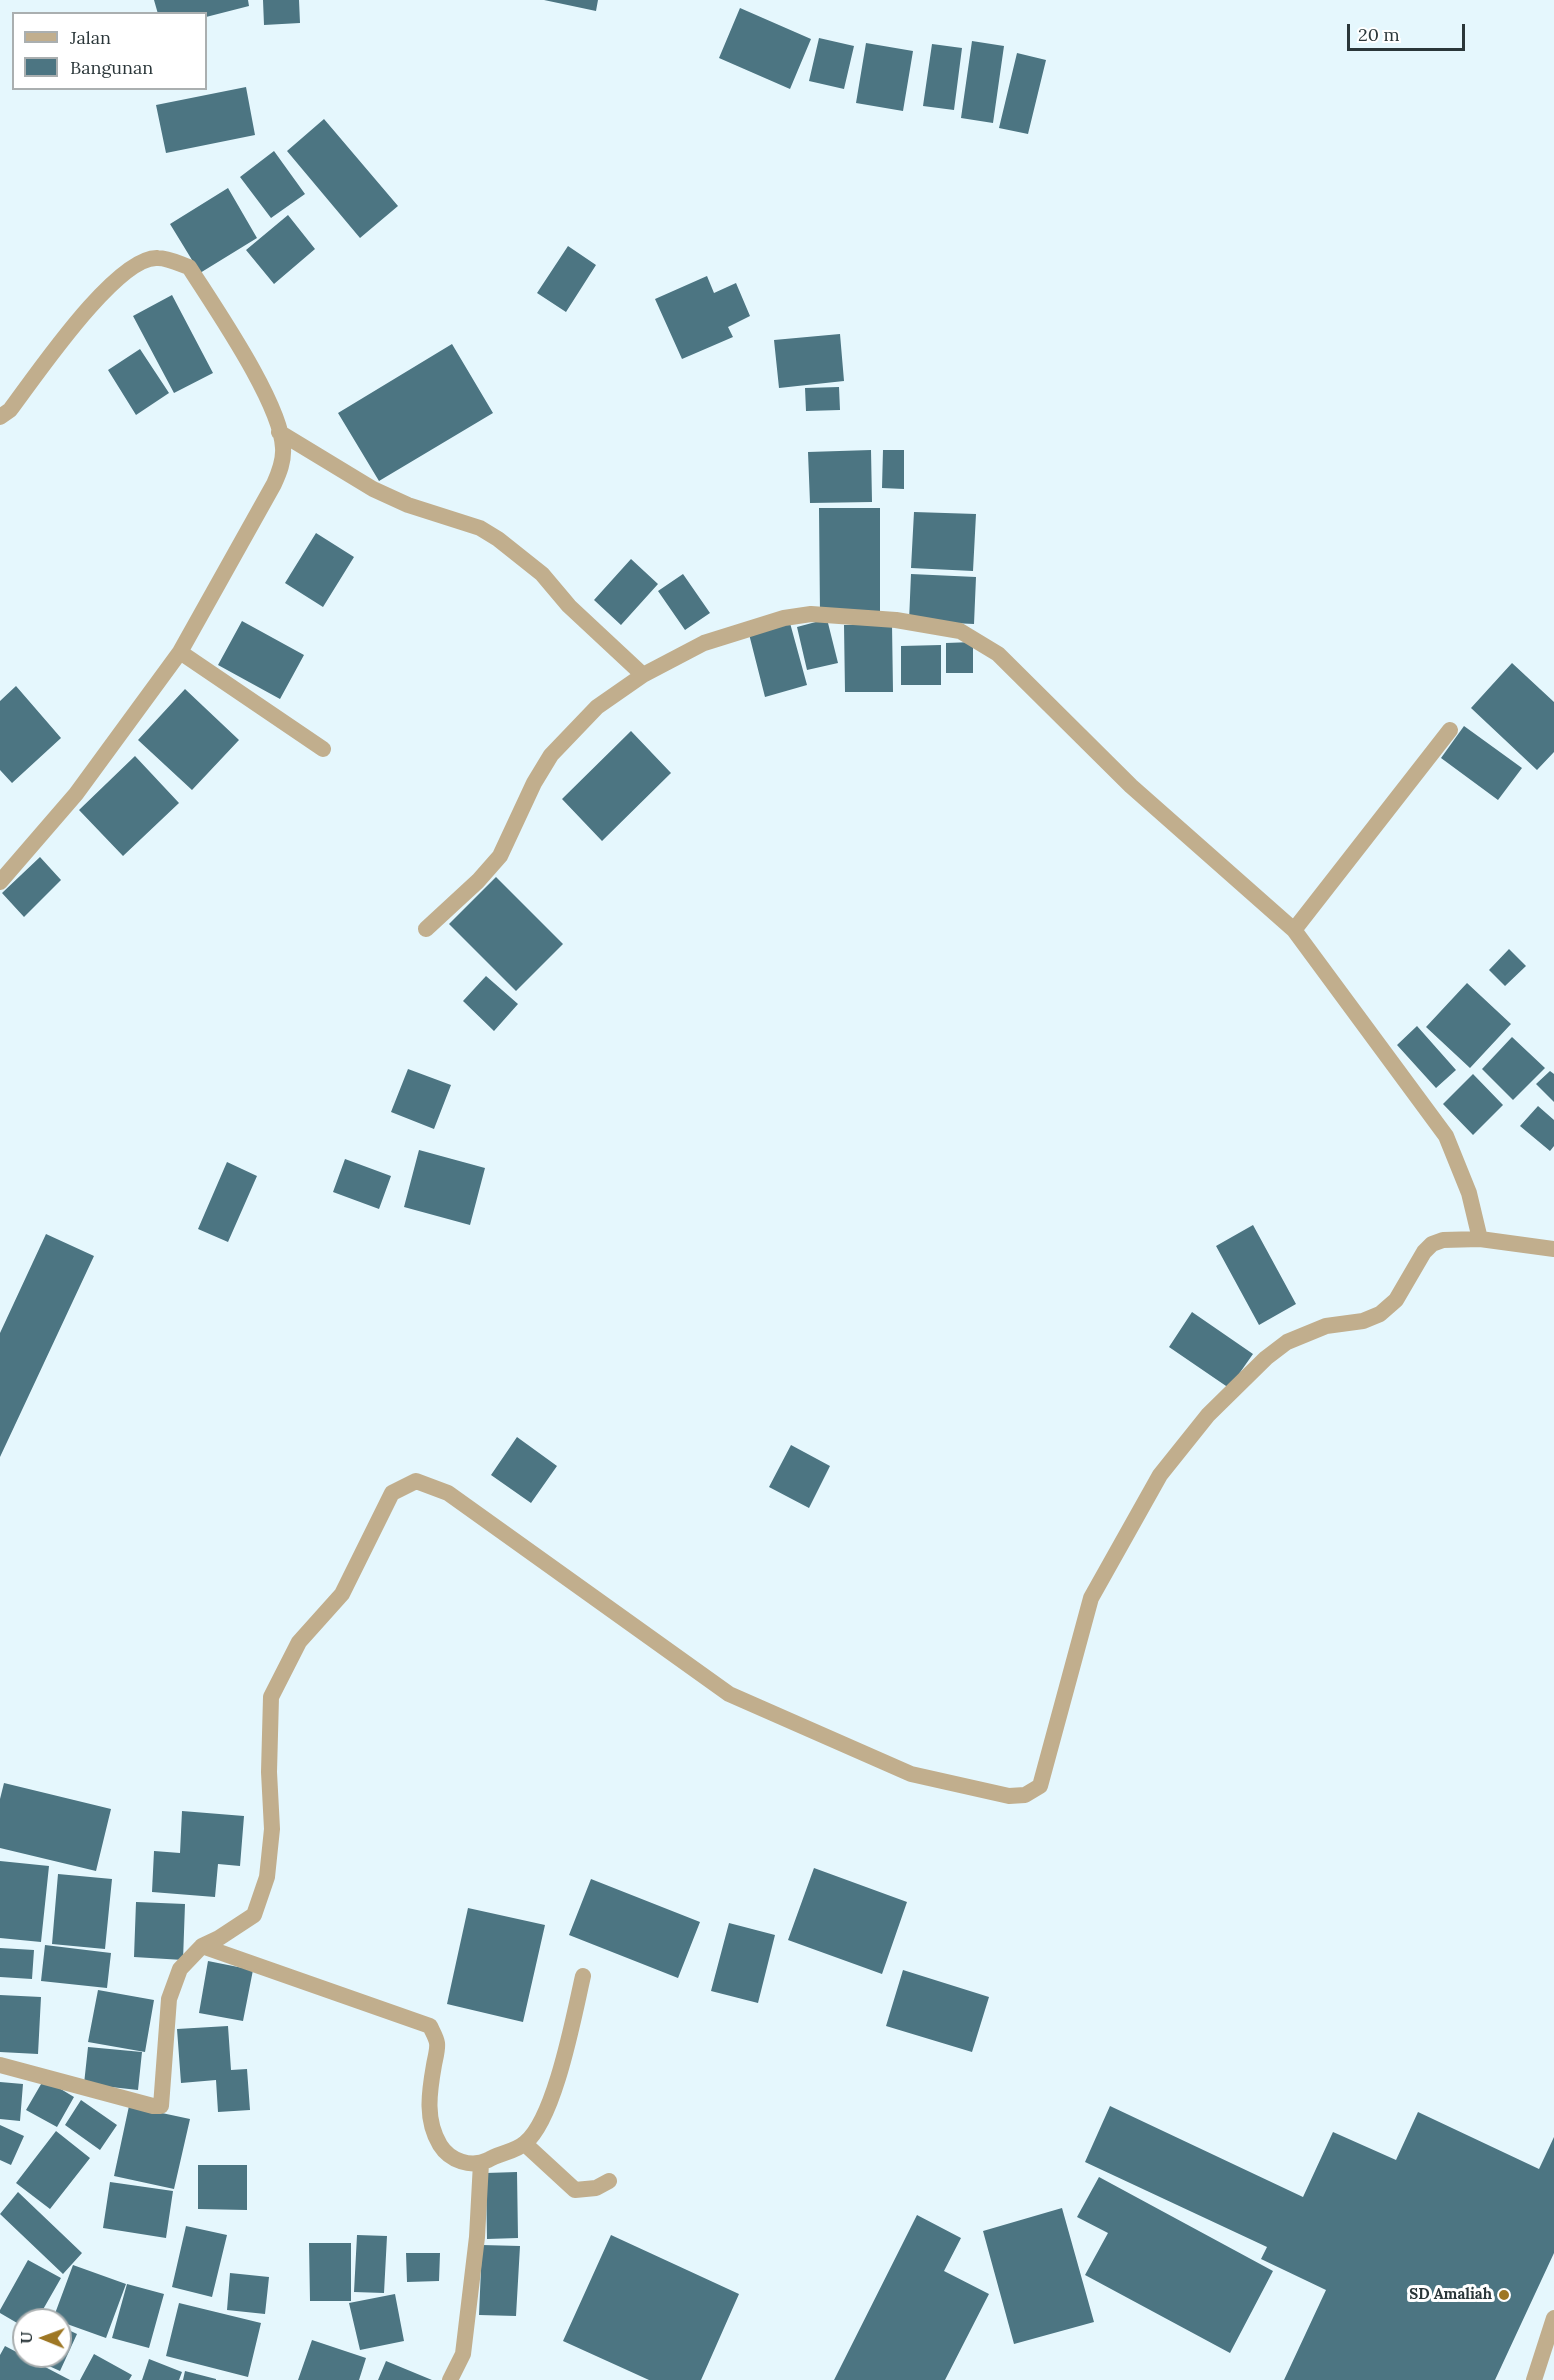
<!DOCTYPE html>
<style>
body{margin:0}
#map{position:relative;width:1554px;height:2380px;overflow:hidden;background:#e5f7fd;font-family:Lora,serif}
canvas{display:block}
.legend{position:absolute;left:12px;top:12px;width:195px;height:78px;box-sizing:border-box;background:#fff;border:2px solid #aaafb0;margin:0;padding:8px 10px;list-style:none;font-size:18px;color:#2a3639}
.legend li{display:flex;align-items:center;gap:12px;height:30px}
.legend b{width:30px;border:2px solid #aaafb0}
.north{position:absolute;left:12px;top:2308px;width:60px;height:60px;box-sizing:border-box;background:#fff;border:2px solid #aaafb0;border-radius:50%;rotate:271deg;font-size:16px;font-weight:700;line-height:24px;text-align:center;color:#2a3639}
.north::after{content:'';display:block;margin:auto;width:21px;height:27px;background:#9e7724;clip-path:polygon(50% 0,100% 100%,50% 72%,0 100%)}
.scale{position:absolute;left:1347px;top:24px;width:118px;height:27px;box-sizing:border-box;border:3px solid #2a3639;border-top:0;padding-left:8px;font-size:18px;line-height:21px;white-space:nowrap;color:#2a3639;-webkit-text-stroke:4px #fff;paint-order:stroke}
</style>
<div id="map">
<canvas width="1554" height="2380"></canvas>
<ul class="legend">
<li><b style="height:8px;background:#c1ae8d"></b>Jalan</li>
<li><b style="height:16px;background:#4c7582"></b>Bangunan</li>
</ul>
<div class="north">U</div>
<div class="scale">20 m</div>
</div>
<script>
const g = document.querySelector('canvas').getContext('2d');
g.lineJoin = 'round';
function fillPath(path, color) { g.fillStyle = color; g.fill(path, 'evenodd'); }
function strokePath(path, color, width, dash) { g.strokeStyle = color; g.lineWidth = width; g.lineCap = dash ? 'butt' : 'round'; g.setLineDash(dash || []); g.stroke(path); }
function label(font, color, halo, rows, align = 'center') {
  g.font = font + ' Lora,serif'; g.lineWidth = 6; g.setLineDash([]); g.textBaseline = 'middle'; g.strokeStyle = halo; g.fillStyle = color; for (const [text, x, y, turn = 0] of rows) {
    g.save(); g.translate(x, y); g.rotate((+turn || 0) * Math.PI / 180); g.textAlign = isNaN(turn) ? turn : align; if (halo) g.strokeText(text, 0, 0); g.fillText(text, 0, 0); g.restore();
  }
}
fillPath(new Path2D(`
 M154,0H248L249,6L206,17V14H158Z
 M263,0H299L300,23L264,25Z
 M544,0H598L596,11Z
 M740,8L811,39L790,89L719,58Z
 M819,38L854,46L844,89L809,81Z
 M972,41L1004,46L993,123L961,118Z
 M866,43L913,51L903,111L856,103Z
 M932,44L962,48L954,110L923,106Z
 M1017,53L1046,60L1028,134L999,128Z
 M246,87L255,135L166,153L156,105Z
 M324,119L398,206L360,238L287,151Z
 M274,151L305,194L271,218L240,177Z
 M228,188L257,238L200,273L170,224Z
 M288,215L315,249L274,284L246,250Z
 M568,246L596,265L566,312L537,293Z
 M707,276L714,293L736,283L750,316L728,327L733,337L682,359L655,299Z
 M172,295L213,373L174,393L133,316Z
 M840,334L844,381L779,388L774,340Z
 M452,344L493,413L379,481L338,413Z
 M140,349L169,393L136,415L108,370Z
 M839,387L840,410L806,411L805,388Z
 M871,450L872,502L810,503L808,452Z
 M883,450H904V489L882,488Z
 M819,508H880V614L820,615Z
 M914,512L976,514L973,571L911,568Z
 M316,533L354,557L323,607L285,583Z
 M631,559L658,584L621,625L594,600Z
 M683,574L710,613L685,630L658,591Z
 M911,574L976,577L974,624L909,621Z
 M827,619L838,663L807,670L797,627Z
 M242,621L304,655L280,699L218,665Z
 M790,623L807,685L765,697L749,634Z
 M892,624L893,692H845L844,625Z
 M973,642V673H946V643Z
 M941,645V685H901V646Z
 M1512,663L1554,702V752L1537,770L1471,708Z
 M16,686L61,738L12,783L0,770V701Z
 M185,689L239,740L192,790L138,740Z
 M1464,726L1522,768L1498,800L1441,758Z
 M631,731L671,773L602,841L562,799Z
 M135,756L179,803L123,856L79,810Z
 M40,857L61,880L24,917L2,893Z
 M496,877L563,944L516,991L449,924Z
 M1509,949L1526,966L1505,986L1489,970Z
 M486,976L518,1004L494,1031L463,1001Z
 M1467,983L1511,1024L1470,1068L1426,1027Z
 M1417,1026L1456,1070L1436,1088L1397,1045Z
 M1512,1037L1545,1068L1513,1100L1482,1069Z
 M408,1069L451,1085L434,1129L391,1112Z
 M1550,1071L1554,1074V1102L1536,1084Z
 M1473,1074L1503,1105L1473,1135L1443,1104Z
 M1538,1106L1554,1120V1146L1550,1151L1520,1126Z
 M419,1150L485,1168L470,1225L404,1207Z
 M345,1159L391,1176L379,1209L333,1192Z
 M227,1162L257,1176L228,1242L198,1229Z
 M1253,1225L1296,1304L1259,1325L1216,1246Z
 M46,1234L94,1256L0,1457V1333Z
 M1192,1312L1253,1354L1229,1388L1169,1347Z
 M517,1437L557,1466L531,1503L491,1475Z
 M791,1445L830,1466L809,1508L769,1487Z
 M4,1783L111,1809L96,1871L0,1848V1799Z
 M182,1811L244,1816L240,1866L218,1864L215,1897L152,1892L154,1851L180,1853Z
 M0,1861L49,1866L41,1942L0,1938Z
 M814,1868L907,1902L882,1974L788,1940Z
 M58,1874L112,1879L105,1949L52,1944Z
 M591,1879L700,1922L678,1978L569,1935Z
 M136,1902L185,1904L183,1960L134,1957Z
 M468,1908L545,1925L523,2022L447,2004Z
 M729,1923L775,1935L758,2003L711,1991Z
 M45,1945L111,1953L107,1988L41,1981Z
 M0,1948L34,1950L32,1979L0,1977Z
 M208,1961L253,1970L243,2021L199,2013Z
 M903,1970L989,1997L972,2052L886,2026Z
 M98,1990L154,2000L145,2052L88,2042Z
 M0,1995L41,1997L38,2054L0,2052Z
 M228,2026L231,2070L247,2069L250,2110L218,2112L216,2080L181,2083L177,2029Z
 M88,2047L142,2052L138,2090L84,2084Z
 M44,2079L74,2097L57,2127L26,2110Z
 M0,2082L23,2084L20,2121L0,2119Z
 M81,2100L117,2125L100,2150L65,2125Z
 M129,2106L190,2119L174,2189L114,2176Z
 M1110,2106L1303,2197L1333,2132L1396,2160L1418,2112L1539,2169L1554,2137V2253L1495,2380H1284L1326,2290L1261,2259L1267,2247L1085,2162Z
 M0,2125L24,2136L11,2165L0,2160Z
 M56,2131L90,2158L50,2209L16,2183Z
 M198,2165H247V2210L198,2209Z
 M517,2172L518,2238L487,2239L486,2173Z
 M1099,2177L1273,2271L1230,2353L1085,2275L1108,2233L1077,2217Z
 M110,2182L173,2191L166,2238L103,2228Z
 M18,2192L82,2253L63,2274L0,2214Z
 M1062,2208L1094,2322L1014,2344L983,2231Z
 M917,2215L961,2238L944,2271L989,2294L945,2380H834Z
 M186,2226L227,2235L212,2297L172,2287Z
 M357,2235L387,2236L384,2293L354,2292Z
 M611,2235L739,2294L701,2380H649L563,2341Z
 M309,2243H351V2301H310Z
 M482,2245L520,2246L516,2316L479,2315Z
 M406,2253H440L439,2281L407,2282Z
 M28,2260L61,2278L37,2320H24V2327L0,2313V2310Z
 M73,2265L126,2284L106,2338L53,2319Z
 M230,2273L269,2277L265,2314L227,2310Z
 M127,2284L164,2294L149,2348L112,2338Z
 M395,2294L404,2341L360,2350L349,2303Z
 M179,2303L261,2323L248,2377L166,2356Z
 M60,2326L77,2334L60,2371L27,2356H60Z
 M312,2340L366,2358L359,2380H298Z
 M5,2346L70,2380H0V2355Z
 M94,2354L132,2375L129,2380H80Z
 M149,2359L182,2372L179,2380H142Z
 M386,2361L432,2380H378Z
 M185,2371L216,2379V2380H183Z`), '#4c7582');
strokePath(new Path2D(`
 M0,417L10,410C35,377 117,255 158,258C168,258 180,264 189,267C215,308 281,403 283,448C284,461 279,473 274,484L180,652L76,794L0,882
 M279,432L373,489L408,505L480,528L498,539L542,574L569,606L643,675
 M180,652L323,749
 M426,929L478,881L500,856L534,783L551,755L597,707L643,675L704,643L784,618L811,614L896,620L960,631L998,654L1131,786L1294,930L1446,1136L1469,1193L1480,1239
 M1294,930L1450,730
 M202,1946L430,2026C432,2031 436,2037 437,2043C438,2049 435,2059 434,2065C429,2093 425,2120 440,2145C450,2161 471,2168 488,2160C499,2153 515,2152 525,2143C555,2119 574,2015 583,1976
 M0,2065L153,2106H161L169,1999L180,1969L202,1946L219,1938L254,1915L267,1877L272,1829L269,1772L271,1697L299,1642L342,1594L392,1493L416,1481L448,1493L729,1694L911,1774L1009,1796L1025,1795L1040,1786L1091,1598L1160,1475L1208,1415L1266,1358L1287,1342L1326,1326L1363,1321L1380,1314L1396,1300L1424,1252L1432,1244L1443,1240L1480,1239L1554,1249
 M525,2144L575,2190L596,2188L609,2181
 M450,2380L463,2354L477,2237L481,2163
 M1534,2380L1554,2318`), '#c1ae8d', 16);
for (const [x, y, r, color] of [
 [1504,2295,6,"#9e7724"]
]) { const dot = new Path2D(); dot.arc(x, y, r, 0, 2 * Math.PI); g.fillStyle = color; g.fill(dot); strokePath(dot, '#fff', 2); }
label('bold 15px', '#2a3639', '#fff', [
 ["SD Amaliah",1492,2295]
], 'right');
</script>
